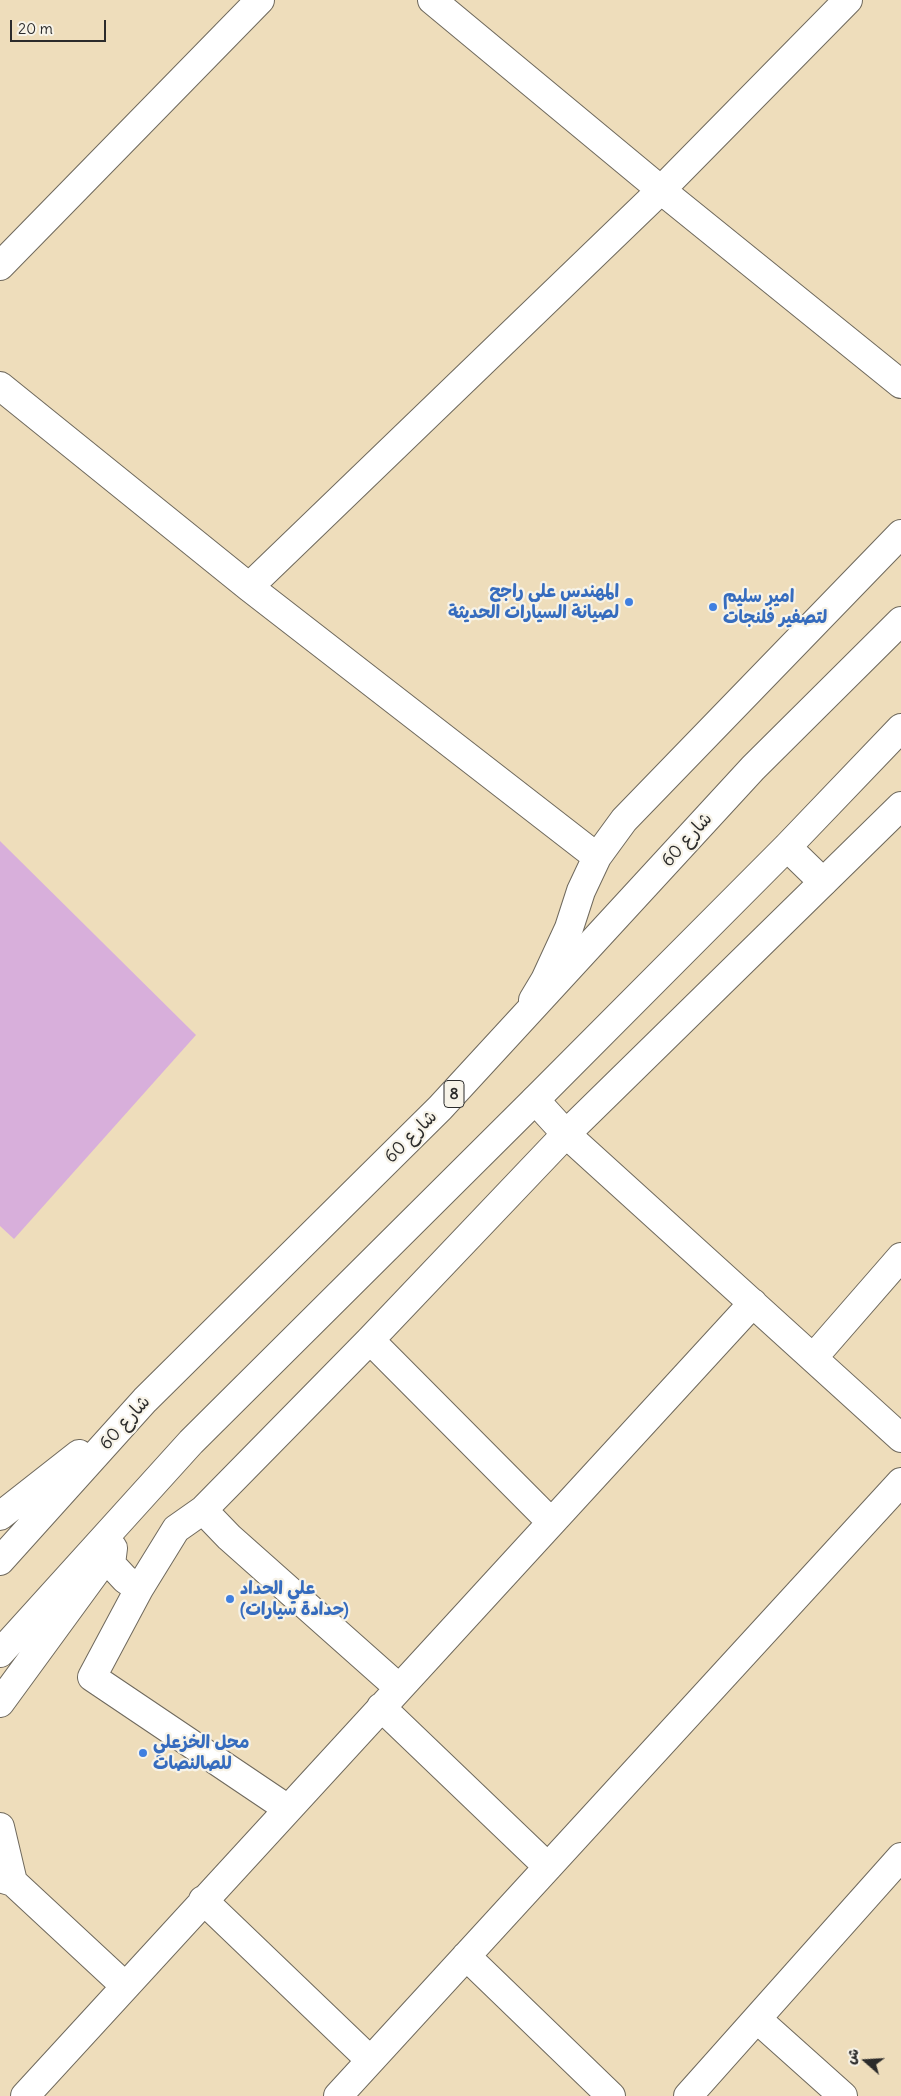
<!DOCTYPE html>
<meta charset="utf-8">
<style>
body{margin:0}
#map{position:relative;width:901px;height:2096px;overflow:hidden;background:#edb;font-family:Delius,"Playpen Sans Arabic",sans-serif}
canvas{display:block}
.north{position:absolute;left:841px;top:2036px;width:50px;height:50px;-webkit-text-stroke:4px #f7f3e8;paint-order:stroke;rotate:289deg;font-size:14px;font-weight:700;line-height:20px;text-align:center;color:#2b2b2b}
.north::after{content:'';display:block;margin:auto;width:18px;height:22px;background:#2b2b2b;clip-path:polygon(50% 0,100% 100%,50% 72%,0 100%)}
.scale{position:absolute;left:10px;top:20px;width:96px;height:22px;box-sizing:border-box;border:2px solid #2b2b2b;border-top:0;padding-left:6px;font-size:15px;line-height:18px;white-space:nowrap;color:#2b2b2b;-webkit-text-stroke:4px #f7f3e8;paint-order:stroke}
</style>
<div id="map">
<canvas width="901" height="2096"></canvas>
<div class="north">ش</div>
<div class="scale">20 m</div>
</div>
<script>
const g = document.querySelector('canvas').getContext('2d');
g.lineJoin = 'round';
function fillPath(path, color) { g.fillStyle = color; g.fill(path, 'evenodd'); }
function strokePath(path, color, width, dash) { g.strokeStyle = color; g.lineWidth = width; g.lineCap = dash ? 'butt' : 'round'; g.setLineDash(dash || []); g.stroke(path); }
function label(font, color, halo, rows, align = 'center') {
  g.font = font + ' Delius,"Playpen Sans Arabic",sans-serif'; g.lineWidth = 4.5; g.setLineDash([]); g.textBaseline = 'middle'; g.strokeStyle = halo; g.fillStyle = color; for (const [text, x, y, turn = 0] of rows) {
    g.save(); g.translate(x, y); g.rotate((+turn || 0) * Math.PI / 180); g.textAlign = isNaN(turn) ? turn : align; if (halo) g.strokeText(text, 0, 0); g.fillText(text, 0, 0); g.restore();
  }
}
fillPath(new Path2D(`
 M0,841L196,1035L14,1239L0,1226Z`), '#d8afdb');
const street = new Path2D(`
 M432,0L661,190L901,384
 M0,266L260,0
 M0,386L249,587L597,857
 M249,587L661,190L848,0
 M533,1000L545,980L569,928L581,891L597,857L624,820L901,534
 M535,1100L566,1134L901,1438
 M370,1340L551,1522
 M813,1358L901,1257
 M203,1510L229,1537L399,1688
 M113,1548L111,1564L125,1579L139,1589
 M381,1707L548,1867
 M288,1809L92,1677L139,1589L176,1529L203,1510L370,1340L566,1134L901,806
 M0,1827L13,1882
 M0,1878L13,1882L125,1986
 M203,1900L370,2060
 M466,1956L611,2096
 M757,2019L843,2096
 M25,2096L753,1303
 M338,2096L901,1482
 M688,2096L901,1857`);
const highway = new Path2D(`
 M787,847L823,882
 M0,1516L79,1454
 M0,1561L145,1400L440,1108L753,768L901,621
 M0,1653L191,1442L535,1100L787,847L901,728
 M0,1703L111,1551`);
strokePath(street, '#6f695d', 30);
strokePath(highway, '#6f695d', 30);
strokePath(street, '#fff', 28);
strokePath(highway, '#fff', 28);
for (const [x, y, r, color] of [
 [629,602,5,"#3f7fe0"],
 [713,607,5,"#3f7fe0"],
 [230,1599,5,"#3f7fe0"],
 [143,1753,5,"#3f7fe0"]
]) { const dot = new Path2D(); dot.arc(x, y, r, 0, 2 * Math.PI); g.fillStyle = color; g.fill(dot); strokePath(dot, '#f7f3e8', 2); }
for (const [x, y, w] of [
 [454,1094,20]
]) { const box = new Path2D(); box.roundRect(x - w / 2, y - 13.5, w, 27, 4); g.fillStyle = '#f7f3e8'; g.fill(box); strokePath(box, '#2b2b2b', 1); }
label('bold 16px', '#2b2b2b', null, [
 ["8",454,1094]
]);
label('bold 18px', '#366cbe', '#f7f3e8', [
 ["المهندس علي راجح",619,592,"right"],
 ["لصيانة السيارات الحديثة",619,613,"right"],
 ["امير سليم",723,597],
 ["لتصفير فلنجات",723,618],
 ["علي الحداد",240,1589],
 ["(حدادة سيارات)",240,1610],
 ["محل الخزعلي",153,1743],
 ["للصالنصات",153,1764]
], 'left');
label('18px', '#2b2b2b', '#f7f3e8', [
 ["شارع 60",687,840,-48],
 ["شارع 60",411,1137,-45],
 ["شارع 60",125,1423,-48]
]);
</script>
